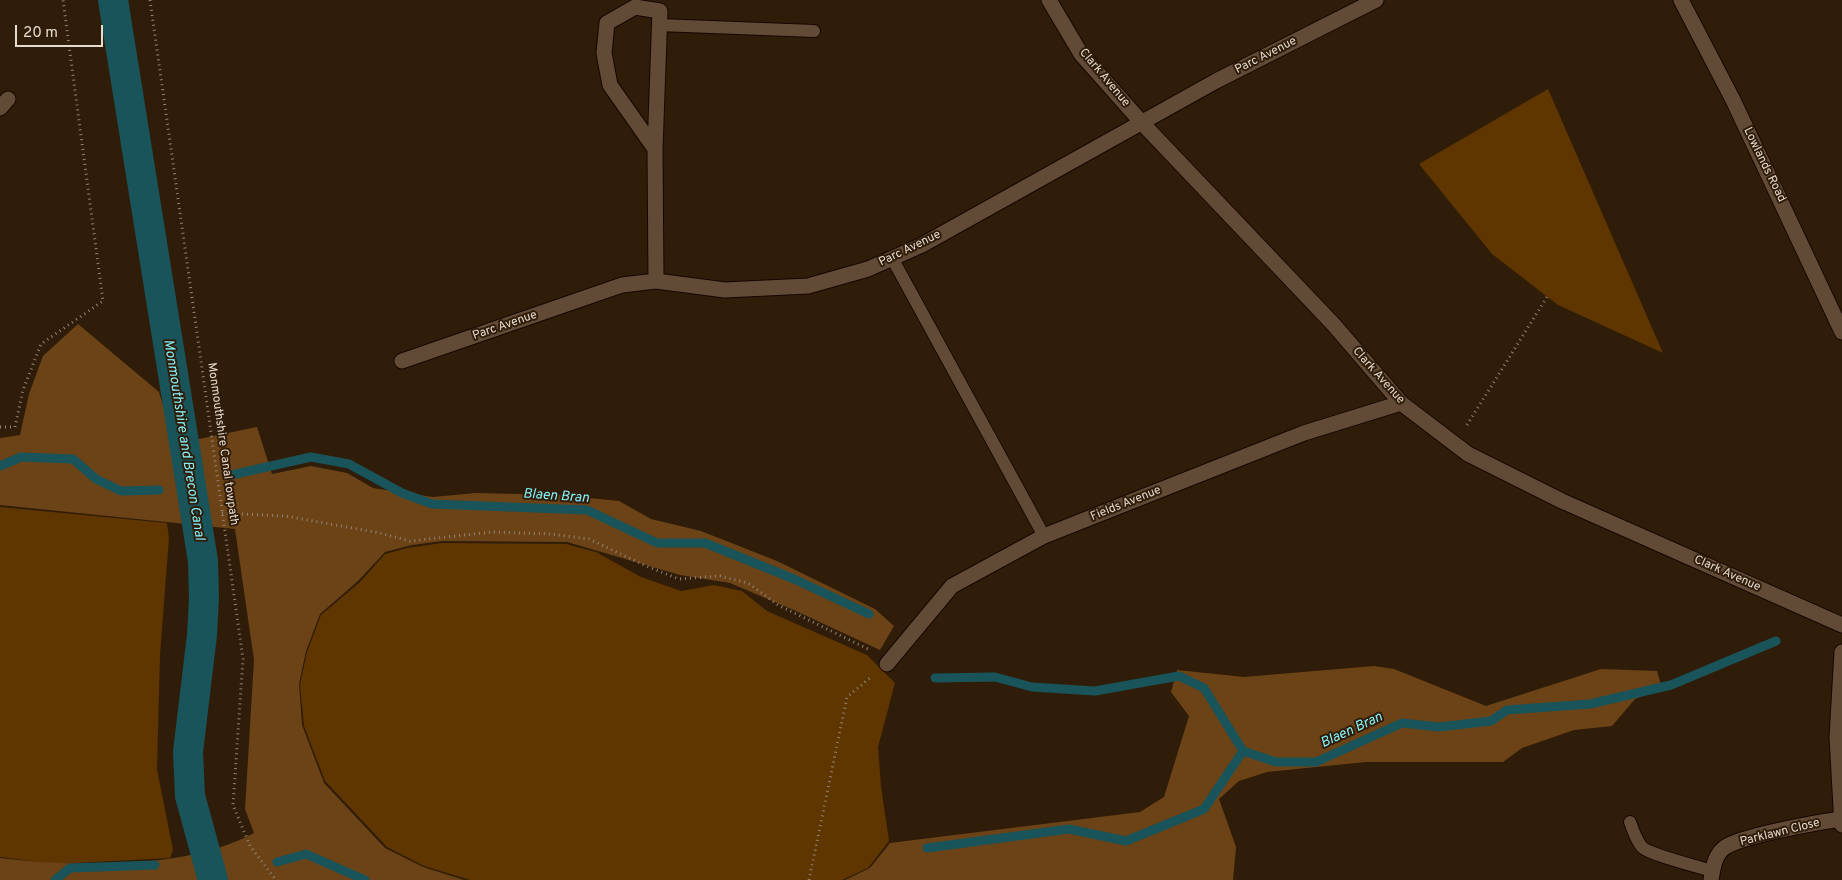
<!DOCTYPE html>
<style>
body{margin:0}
#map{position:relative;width:1842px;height:880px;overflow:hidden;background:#301d09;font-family:Overpass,sans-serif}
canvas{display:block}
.scale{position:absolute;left:15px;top:25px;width:88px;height:22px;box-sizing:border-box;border:2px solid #e6d9cd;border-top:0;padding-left:6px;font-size:15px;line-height:18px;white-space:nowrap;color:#e6d9cd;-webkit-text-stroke:4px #301d09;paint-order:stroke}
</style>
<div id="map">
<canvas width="1842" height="880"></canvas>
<div class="scale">20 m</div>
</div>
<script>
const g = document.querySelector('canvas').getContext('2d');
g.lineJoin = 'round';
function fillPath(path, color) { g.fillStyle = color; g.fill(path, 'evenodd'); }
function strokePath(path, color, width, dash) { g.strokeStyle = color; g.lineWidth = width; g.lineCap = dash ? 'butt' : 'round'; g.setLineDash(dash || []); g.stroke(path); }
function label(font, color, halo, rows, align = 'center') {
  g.font = font + ' Overpass,sans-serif'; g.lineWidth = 4; g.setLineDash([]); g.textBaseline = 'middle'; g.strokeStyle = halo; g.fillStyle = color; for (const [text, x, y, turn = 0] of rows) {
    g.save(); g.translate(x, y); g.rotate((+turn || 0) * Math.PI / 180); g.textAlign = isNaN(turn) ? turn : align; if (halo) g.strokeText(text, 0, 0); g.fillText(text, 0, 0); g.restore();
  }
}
fillPath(new Path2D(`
 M1548,89L1663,353L1558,305L1492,254L1419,164Z
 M0,507L167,523L169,538L160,655L157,769L173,850L170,858L55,864L0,857Z
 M442,543L566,544L596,552L641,577L681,591L714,585L742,591L767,611L867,655L895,683L878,747L881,786L889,841L868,868L842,880H470L424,866L387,847L325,781L304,726L300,685L307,652L321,615L360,582L385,554L407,548Z`), '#5f3500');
fillPath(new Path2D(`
 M78,324L159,392L175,444L257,427L272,474L311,466L347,473L373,488L433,497L476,493L560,495L619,501L651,519L701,531L777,561L875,609L894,626L880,650L796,611L730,583L680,575L567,542L443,541L412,545L385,552L358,581L320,614L306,651L299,684L302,725L324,783L385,848L423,867L464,880H0V858C75,867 186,870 254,833L245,809L254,660L235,529L0,505V438L20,435L29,394L43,356Z
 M1374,666L1394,669L1486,706L1601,669L1657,671L1662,689L1635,699L1612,726L1574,730L1522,748L1503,762H1366L1267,772L1239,781L1219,799L1236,847L1233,880H845L870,868L890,843L1140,812L1164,797L1189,716L1171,692L1177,670L1244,677Z`), '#6b4317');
strokePath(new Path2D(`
 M0,466L21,457L73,459L96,479L121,491L159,490
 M231,475L311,457L349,464L402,493L432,504L587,510L657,543H705L794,579L869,614
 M935,678L995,677L1032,687L1095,691L1179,676L1204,688L1243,751L1276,762H1316L1402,723L1439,727L1491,721L1507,710L1590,704L1671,685L1776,641
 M927,848L1069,829L1126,841L1204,809L1243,751
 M277,862L306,854L365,880
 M55,880L70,868L155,865`), '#185459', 9);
strokePath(new Path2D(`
 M113,0L203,561L204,598L202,635L188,752L190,796L213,880`), '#185459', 30);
const lane = new Path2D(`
 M659,25L814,31
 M892,258L1044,536
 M1630,822C1633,830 1636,840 1642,847C1648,854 1699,867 1712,871`);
const street = new Path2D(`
 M1049,0L1081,54L1143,124L1334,325L1401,403L1468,454L1562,501L1842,625
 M0,108L8,99
 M655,149L610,85L604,53L607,23L635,7L660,11L655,149L656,281
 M402,361L622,285L656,281L725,290L808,286L868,269L922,245L1216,81L1376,0
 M887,664L952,586L1044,536L1304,433L1401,403
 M1711,880C1713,869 1714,856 1724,848C1739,836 1820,822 1841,819`);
const secondary = new Path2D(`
 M1681,0L1733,100L1842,332
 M1842,652L1837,737L1842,825`);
strokePath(lane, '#170600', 14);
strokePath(street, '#170600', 17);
strokePath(secondary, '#170600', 17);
strokePath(new Path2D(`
 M150,0L243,659L233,805L250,846L276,880
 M1467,425L1547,297
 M0,427H15L23,390L41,344L103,301L63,0
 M222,513L285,516L380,533L410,541L492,532L551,534L589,539L646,566L679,579L720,576L748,583L778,605L870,650
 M809,880L847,697L870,678`), '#938373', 3, [1, 4]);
strokePath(lane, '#614b37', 12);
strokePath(street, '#614b37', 15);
strokePath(secondary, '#614b37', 15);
label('12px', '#e6d9cd', '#301d09', [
 ["Parc Avenue",1266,56,-27],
 ["Clark Avenue",1104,78,50],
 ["Lowlands Road",1764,165,64],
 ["Parc Avenue",910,249,-26],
 ["Parc Avenue",505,326,-19],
 ["Clark Avenue",1378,376,48],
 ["Monmouthshire Canal towpath",222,444,82],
 ["Fields Avenue",1126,504,-22],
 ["Clark Avenue",1727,574,24],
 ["Parklawn Close",1780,833,-14]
]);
label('italic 14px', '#83f3fd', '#301d09', [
 ["Monmouthshire and Brecon Canal",183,440,81],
 ["Blaen Bran",556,497,4],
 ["Blaen Bran",1352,731,-25]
]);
</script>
